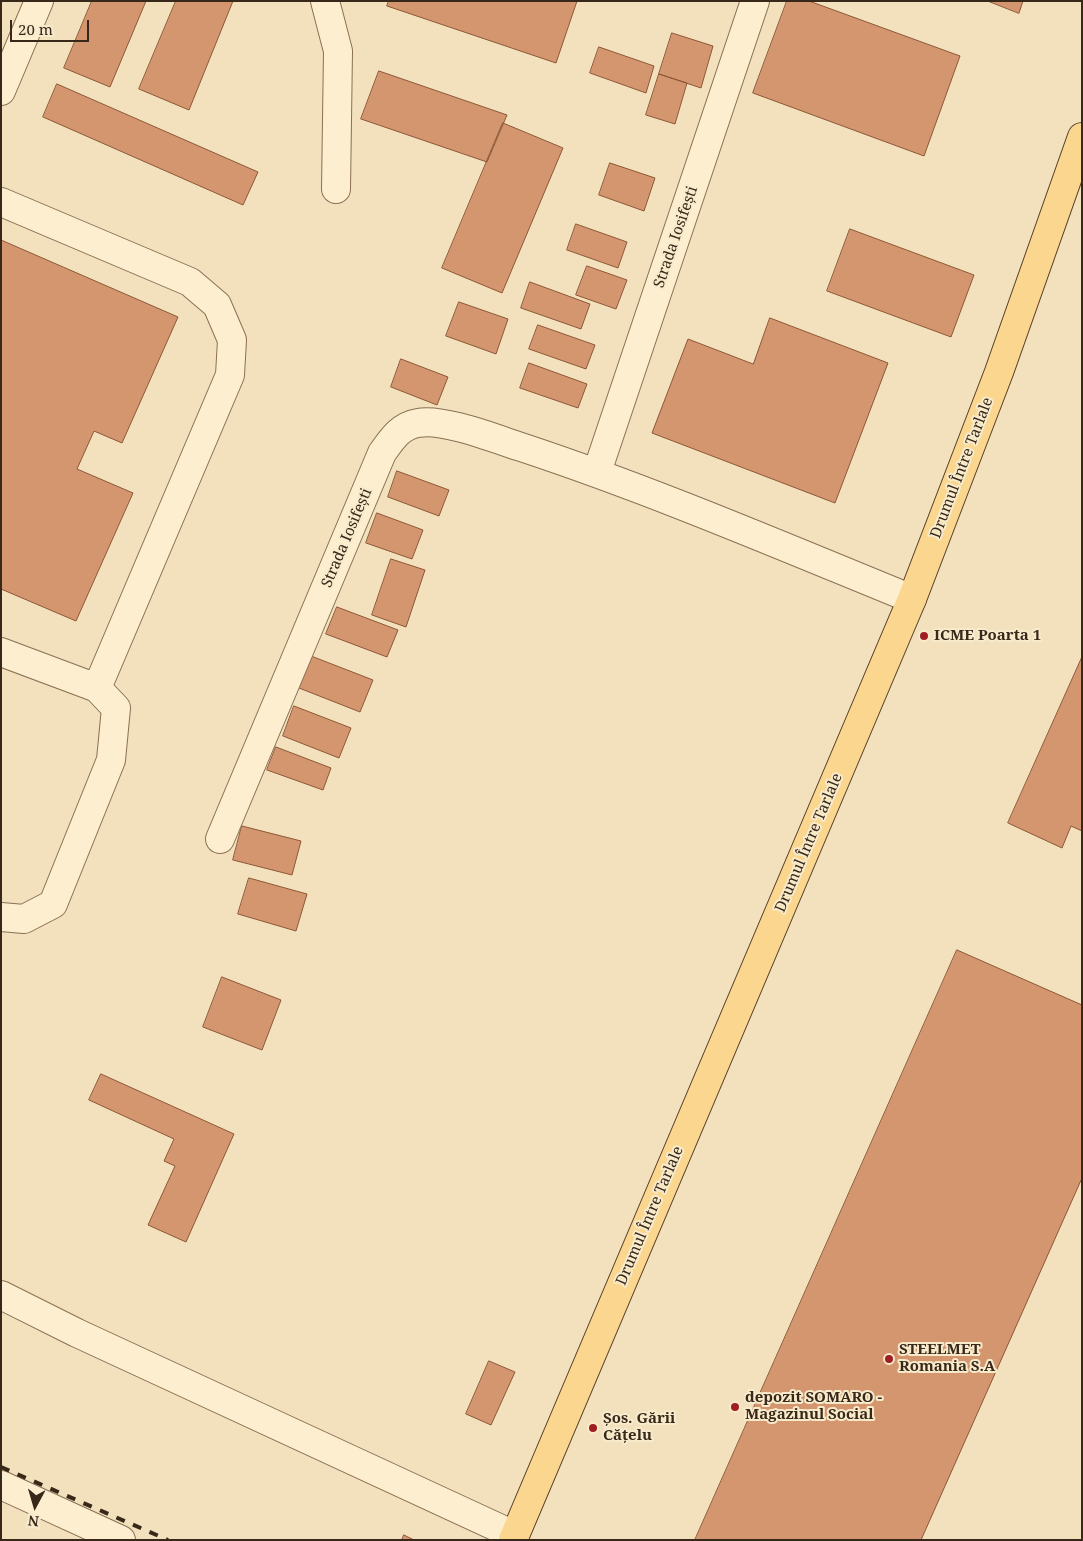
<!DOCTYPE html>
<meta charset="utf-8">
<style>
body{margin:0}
#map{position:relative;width:1083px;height:1541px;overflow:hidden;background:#f2e1bc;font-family:"Noto Serif",serif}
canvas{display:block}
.frame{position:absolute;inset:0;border:2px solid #38281a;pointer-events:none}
.north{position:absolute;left:10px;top:1481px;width:50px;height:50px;-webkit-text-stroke:4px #f8ebcc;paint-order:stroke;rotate:186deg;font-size:14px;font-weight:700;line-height:20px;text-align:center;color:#38281a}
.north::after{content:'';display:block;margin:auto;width:18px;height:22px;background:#38281a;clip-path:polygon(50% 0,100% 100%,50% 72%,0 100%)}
.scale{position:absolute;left:10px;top:20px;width:79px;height:22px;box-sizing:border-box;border:2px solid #38281a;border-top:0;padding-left:6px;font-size:15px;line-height:18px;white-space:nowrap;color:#38281a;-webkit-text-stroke:4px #f8ebcc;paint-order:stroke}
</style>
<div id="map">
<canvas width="1083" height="1541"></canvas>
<div class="frame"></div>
<div class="north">N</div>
<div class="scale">20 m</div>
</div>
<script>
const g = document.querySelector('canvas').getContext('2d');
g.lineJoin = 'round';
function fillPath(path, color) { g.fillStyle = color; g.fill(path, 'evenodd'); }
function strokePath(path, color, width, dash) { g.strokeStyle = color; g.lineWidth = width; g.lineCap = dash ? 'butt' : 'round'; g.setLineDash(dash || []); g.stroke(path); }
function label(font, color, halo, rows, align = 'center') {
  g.font = font + ' "Noto Serif",serif'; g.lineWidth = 4; g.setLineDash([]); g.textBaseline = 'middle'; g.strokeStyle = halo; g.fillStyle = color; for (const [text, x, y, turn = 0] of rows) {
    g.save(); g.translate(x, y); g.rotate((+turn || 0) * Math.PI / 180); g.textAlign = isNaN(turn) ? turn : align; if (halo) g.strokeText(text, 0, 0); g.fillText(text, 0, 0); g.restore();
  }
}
const building = new Path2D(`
 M92,1H146L110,87L64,68Z
 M176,1H233L189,110L139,89Z
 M389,1H577L556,63L387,6Z
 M787,1H809L960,56L924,156L753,93Z
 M988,1H1023L1019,13Z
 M672,33L713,46L701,88L659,74Z
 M599,47L654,66L646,93L590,73Z
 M379,71L507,115L487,162L361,119Z
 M659,74L687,83L675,124L646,115Z
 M57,84L258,172L243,205L43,117Z
 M503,123L563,148L502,293L442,268Z
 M610,163L655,178L644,211L599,195Z
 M576,224L627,242L618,268L567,250Z
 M850,229L974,275L951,337L827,291Z
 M1,240L178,317L122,443L94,431L77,469L133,493L76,621L1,589Z
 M587,266L627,280L616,309L576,295Z
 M530,282L590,304L581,329L521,308Z
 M459,302L508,319L496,354L446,336Z
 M770,318L888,363L835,503L652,433L688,339L753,364Z
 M538,325L595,345L586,369L529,349Z
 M401,359L448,377L437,405L391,387Z
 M529,363L587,384L578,408L520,388Z
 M397,471L449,490L439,516L388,497Z
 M377,513L423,530L412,559L366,543Z
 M391,559L425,570L406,627L372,615Z
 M337,607L398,630L387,657L326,634Z
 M311,656L373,680L360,712L299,688Z
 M1082,657V831L1071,826L1062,848L1008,823Z
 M294,706L351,728L339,758L283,736Z
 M276,747L331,768L323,790L267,770Z
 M242,826L301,841L292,875L233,860Z
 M249,878L307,894L296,931L238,914Z
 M957,950L1082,1005V1178L921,1540H695Z
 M222,977L281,1000L262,1050L203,1027Z
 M101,1074L234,1134L186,1242L148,1225L175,1166L164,1161L174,1139L89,1100Z
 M489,1361L515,1372L491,1425L466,1414Z
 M404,1535L414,1540H402Z`);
fillPath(building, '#d4966e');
strokePath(building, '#8c5737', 1);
const minor = new Path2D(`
 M325,1L338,51L336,189
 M1,91L39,1
 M1,202L190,282L217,305L232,340L230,375L97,688L1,652
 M597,472L755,1
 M220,839L382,453C392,439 400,426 418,423C443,418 496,439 521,447C654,491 782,546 912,599
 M1,917L24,919L53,904L111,760L116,708L97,688
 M1,1295L77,1333L514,1535
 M1,1485L121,1540`);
const major = new Path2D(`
 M513,1540L912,599L999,372L1082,137`);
strokePath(minor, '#8b7054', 30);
strokePath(major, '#583e29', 30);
strokePath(minor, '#fceecf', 28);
strokePath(major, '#fad68f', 28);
strokePath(new Path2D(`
 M1,1467L168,1540`), '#38281a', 4, [9, 9]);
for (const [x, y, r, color] of [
 [924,636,5,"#9f1e22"],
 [889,1359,5,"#9f1e22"],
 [735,1407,5,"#9f1e22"],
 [593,1428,5,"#9f1e22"]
]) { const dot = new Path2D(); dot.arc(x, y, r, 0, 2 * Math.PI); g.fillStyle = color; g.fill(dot); strokePath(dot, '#f8ebcc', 2); }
label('15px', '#38281a', '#f8ebcc', [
 ["Strada Iosifești",676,237,-71],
 ["Drumul Între Tarlale",962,468,-69],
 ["Strada Iosifești",347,538,-67],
 ["Drumul Între Tarlale",809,843,-67],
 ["Drumul Între Tarlale",650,1216,-67]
]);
label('bold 15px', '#38281a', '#f8ebcc', [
 ["ICME Poarta 1",934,636],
 ["STEELMET",899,1350],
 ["Romania S.A",899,1367],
 ["depozit SOMARO -",745,1398],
 ["Magazinul Social",745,1415],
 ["Șos. Gării",603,1419],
 ["Cățelu",603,1436]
], 'left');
</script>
